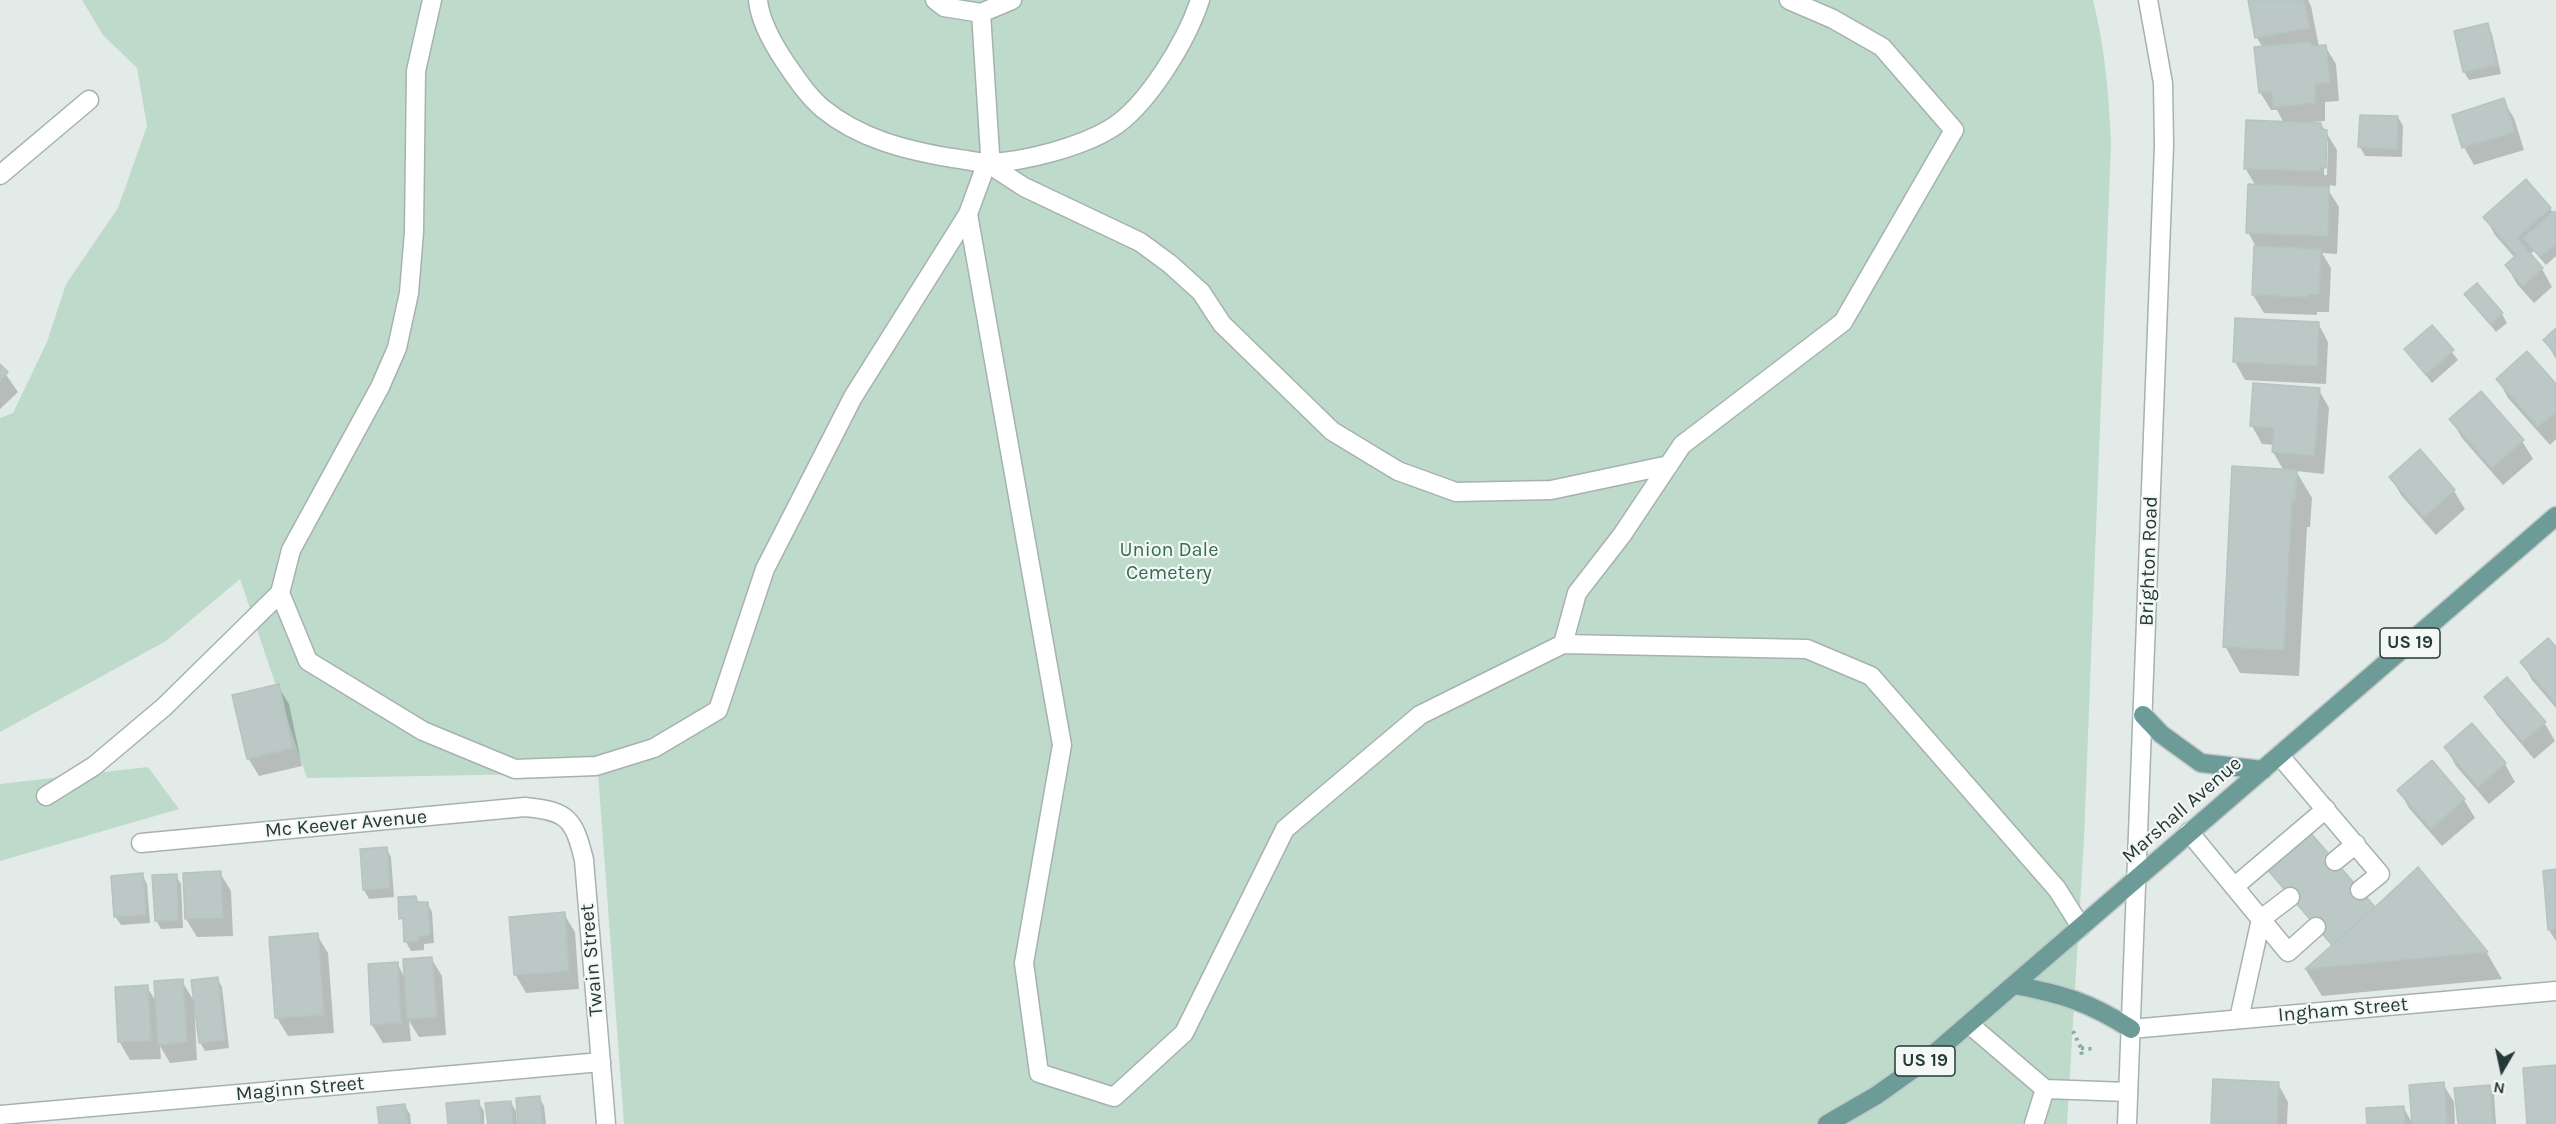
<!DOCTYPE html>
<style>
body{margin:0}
#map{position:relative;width:2556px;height:1124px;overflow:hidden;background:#e3ebe9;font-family:Karla,sans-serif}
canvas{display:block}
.north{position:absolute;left:2472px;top:1040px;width:60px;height:60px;-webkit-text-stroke:4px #f3f8f6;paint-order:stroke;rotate:189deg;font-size:16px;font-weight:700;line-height:24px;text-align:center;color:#253a38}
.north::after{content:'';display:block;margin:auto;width:21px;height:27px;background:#253a38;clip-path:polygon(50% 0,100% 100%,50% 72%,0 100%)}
</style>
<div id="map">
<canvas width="2556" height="1124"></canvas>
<div class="north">N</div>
</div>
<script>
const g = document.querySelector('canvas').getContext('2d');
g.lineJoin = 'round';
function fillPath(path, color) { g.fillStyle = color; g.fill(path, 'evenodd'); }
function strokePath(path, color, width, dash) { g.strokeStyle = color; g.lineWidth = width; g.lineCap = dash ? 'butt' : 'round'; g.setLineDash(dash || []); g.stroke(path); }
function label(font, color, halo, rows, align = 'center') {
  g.font = font + ' Karla,sans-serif'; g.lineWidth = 4.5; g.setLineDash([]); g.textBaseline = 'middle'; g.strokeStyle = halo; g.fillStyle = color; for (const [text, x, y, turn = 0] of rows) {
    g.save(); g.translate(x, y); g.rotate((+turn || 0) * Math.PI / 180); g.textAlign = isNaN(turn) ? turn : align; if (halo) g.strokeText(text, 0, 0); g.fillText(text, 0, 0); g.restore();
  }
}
fillPath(new Path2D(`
 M82,0H2093C2105,48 2109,95 2111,144L2084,838L2067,1124H624L598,773L307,778L240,579L166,641L0,732V418L13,413L47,342L66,284L118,208L147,126L137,68L103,35Z
 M148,767L179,809L0,861V784Z`), '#bedacb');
fillPath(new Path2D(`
 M2250,0H2308L2311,6L2319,47L2325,46L2336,64L2339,101L2325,102V121L2312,122V124H2321L2337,150L2336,186L2330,185L2329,191L2339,207L2337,254L2322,253L2331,268L2329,312H2317V315L2264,313L2253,295L2256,247L2248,232L2256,186L2245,168L2284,123L2277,110H2271L2260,92L2263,48L2257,38ZM2325,141H2328L2327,175H2324Z
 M2487,25L2492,34L2501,74L2469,80L2464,72Z
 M2503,100L2514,118L2524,150L2474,165L2464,147Z
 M2398,117L2403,126L2402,157L2365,156L2360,147Z
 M2526,181L2556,216V256L2546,265L2534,251L2529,255L2542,269L2552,287L2534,303L2517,284L2507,266L2515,258L2495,235L2485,217Z
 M2466,295L2502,314L2507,323L2496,332Z
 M2318,323L2328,342L2326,384L2245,380L2235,362Z
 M2432,327L2458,360L2432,383L2406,350Z
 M2556,330V359L2545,340Z
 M0,366L18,392L0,409Z
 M2498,379L2556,387V439L2550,445L2508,398Z
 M2319,390L2329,408L2324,474L2296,471L2312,498L2310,527H2307L2299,676L2240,673L2225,646L2284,471L2273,452L2274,445L2262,444L2252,426Z
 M2451,419L2522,441L2533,459L2503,485L2462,438Z
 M2419,451L2454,491L2465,509L2436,535L2401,495L2391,477Z
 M2556,650V708L2532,680L2522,662Z
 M278,686L289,704L302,766L259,776L248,758Z
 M2486,697L2544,722L2555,741L2534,759L2497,715Z
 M2446,747L2505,764L2515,782L2489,804L2456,766Z
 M2432,762L2464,800L2475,818L2442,846L2409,808L2399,790Z
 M2309,833L2374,909L2418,869L2487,953L2502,979L2322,996L2306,970L2332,946L2268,869Z
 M386,848L391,857L394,897L369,899L364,890Z
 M2556,871V941L2549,930Z
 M220,873L231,891L233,936L197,937L186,919L184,874Z
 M142,875L147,884L150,923L121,925L115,916Z
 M176,876L181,884L183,928L161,929L156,920Z
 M415,898L419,904L427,903L432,912L434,943L424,944V950L411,951L406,942L405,925L401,918Z
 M564,914L575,932L579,989L526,993L515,974Z
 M317,935L328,953L334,1033L288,1036L277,1018Z
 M431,958L442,976L446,1035L419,1037L409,1021L411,1041L383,1043L372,1025L397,963L405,978Z
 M217,978L222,987L229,1048L205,1051L200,1042Z
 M182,981L194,1001L197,1060L170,1063L160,1046L161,1059L130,1060L119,1041L147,987L157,1003Z
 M2278,1084L2288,1102L2287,1124H2213Z
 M2443,1084L2454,1102L2455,1124H2413Z
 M2489,1086L2494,1095L2496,1124H2459Z
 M539,1097L544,1106L546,1124H520Z
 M478,1102L484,1111V1124H449Z
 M511,1103L516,1111L517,1124H489Z
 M404,1105L410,1114L411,1124H380Z
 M2403,1107L2413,1124H2368Z`), '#0003');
const building = new Path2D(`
 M2248,0H2304L2310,28L2255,38Z
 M2488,23L2497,65L2463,72L2454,31Z
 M2311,42V46L2326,45L2330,83L2315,84V103L2273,107L2272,91L2259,93L2254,47Z
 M2504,98L2515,132L2462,148L2452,115Z
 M2360,115L2398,116L2397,149L2358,147Z
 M2246,120L2321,123V129L2327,130L2326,168L2320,167V171L2244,169Z
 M2526,179L2551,208L2517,238L2543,268L2523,286L2505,265L2516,255L2483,217Z
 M2248,184L2329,187L2328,236L2246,233Z
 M2554,211L2556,214V244L2540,257L2523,238Z
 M2254,246L2321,249L2319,295L2307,294V297L2252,295Z
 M2477,283L2503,313L2490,324L2464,294Z
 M2235,318L2319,322L2317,366L2233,362Z
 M2432,325L2454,350L2426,375L2404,349Z
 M2556,328V354L2543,340Z
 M2527,351L2556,384V412L2538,427L2496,379Z
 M0,364L8,372L0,381Z
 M2253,383L2320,388L2314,456L2272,452L2274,428L2250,426Z
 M2481,391L2524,440L2492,468L2449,419Z
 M2420,449L2455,490L2424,517L2389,477Z
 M2232,466L2297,470L2295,500H2292L2284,650L2223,647Z
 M2548,638L2556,647V704L2520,662Z
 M2507,677L2546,722L2523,742L2484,697Z
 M279,684L293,748L247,759L232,695Z
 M2472,723L2506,763L2478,787L2444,747Z
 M2432,760L2465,799L2431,829L2397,790Z
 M2309,831L2375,907L2332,945L2266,868Z
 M387,847L390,888L363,890L360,849Z
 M2418,867L2488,952L2305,969L2375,907Z
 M2556,869V929L2548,930L2543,871Z
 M221,871L223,918L185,919L183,873Z
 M143,873L146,915L114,917L111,876Z
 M177,874L178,920L155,921L152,875Z
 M416,896L417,902H428L430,935L419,936V941L404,942L403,918L399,919L398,897Z
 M565,912L569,971L514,975L509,917Z
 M318,933L324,1015L275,1018L269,937Z
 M432,957L437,1017L407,1019L403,959Z
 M398,962L401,1023L371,1025L368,964Z
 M218,977L225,1040L199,1043L191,980Z
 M183,979L187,1042L158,1045L154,981Z
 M148,985L151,1041L118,1042L115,987Z
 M2556,1065V1124H2527L2523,1068Z
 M2213,1079L2279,1082L2277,1124H2211Z
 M2444,1082L2447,1124H2412L2409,1085Z
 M2490,1085L2493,1124H2458L2454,1088Z
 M540,1096L543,1124H518L516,1098Z
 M479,1100L481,1124H448L446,1103Z
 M511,1101L513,1124H488L485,1103Z
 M405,1104L408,1124H379L377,1107Z
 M2404,1106L2405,1124H2367L2366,1108Z`);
fillPath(building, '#bbc8c5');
strokePath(building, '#b6c4c1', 1.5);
const service = new Path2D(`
 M432,0L416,71L414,232L409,293L397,348L380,387L291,550L280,593L308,661L423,731L515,769L596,766L654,748L718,710L765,569L853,397L968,214L990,154L981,13
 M758,0C760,22 773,44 785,62C796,78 807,95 822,108C860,139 905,150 952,158C964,159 977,163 988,163C1024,162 1080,147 1110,129C1147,107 1187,40 1200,0
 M935,0L944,7L981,13L1012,0
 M987,163L1024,187L1140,242L1170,264L1201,292L1222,324L1332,431L1398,471L1456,492L1551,490L1669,465
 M968,214L1062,745L1024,963L1039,1073L1114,1097L1184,1033L1285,829L1420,715L1563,644L1577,593L1622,535L1682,445L1843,322L1954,130L1882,47L1833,19L1789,0
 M1563,644L1807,649L1871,676L2057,889L2081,927
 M2280,756L2380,874L2360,890
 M46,796L94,766L164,707L280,593
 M2189,832L2288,952L2316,927
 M141,843L525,807C568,811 574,819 584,860L606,1124
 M2335,861L2356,844
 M2234,887L2326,809
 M2239,1019L2261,919L2290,897
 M1969,1024L2045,1089L2128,1092
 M2034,1124L2045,1089`);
const minor = new Path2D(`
 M0,175L89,100
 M2131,1029L2556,991
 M0,1115L601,1062`);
const tertiary = new Path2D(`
 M2127,1124L2164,145L2163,83L2148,0`);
const primary = new Path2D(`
 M2143,715L2161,734L2201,763L2263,770
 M2014,985C2062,994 2089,1002 2131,1029
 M1827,1124L1877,1095L1929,1058L2556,516`);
strokePath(service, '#a6b2b0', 21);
strokePath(minor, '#a6b2b0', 21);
strokePath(tertiary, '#a6b2b0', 21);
strokePath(primary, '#c2c8c7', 21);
strokePath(new Path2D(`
 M2073,1031L2081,1048L2082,1058
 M2081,1048L2093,1049`), '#87aba6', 4, [3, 4.5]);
strokePath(service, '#fff', 18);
strokePath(minor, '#fff', 18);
strokePath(tertiary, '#fff', 18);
strokePath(primary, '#6c9b98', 18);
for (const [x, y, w] of [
 [2410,643,60],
 [1925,1061,60]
]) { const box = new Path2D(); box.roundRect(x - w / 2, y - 15, w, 30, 4.5); g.fillStyle = '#f3f8f6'; g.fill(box); strokePath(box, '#253a38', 1.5); }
label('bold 18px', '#253a38', null, [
 ["US 19",2410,643],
 ["US 19",1925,1061]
]);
label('20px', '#336d54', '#f3f8f6', [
 ["Union Dale",1169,550],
 ["Cemetery",1169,573]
]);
label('20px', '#253a38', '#f3f8f6', [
 ["Brighton Road",2149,561,-88],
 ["Marshall Avenue",2182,810,-41],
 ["Mc Keever Avenue",346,824,-5],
 ["Twain Street",592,960,-95],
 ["Ingham Street",2343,1010,-5],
 ["Maginn Street",300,1089,-5]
]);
</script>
